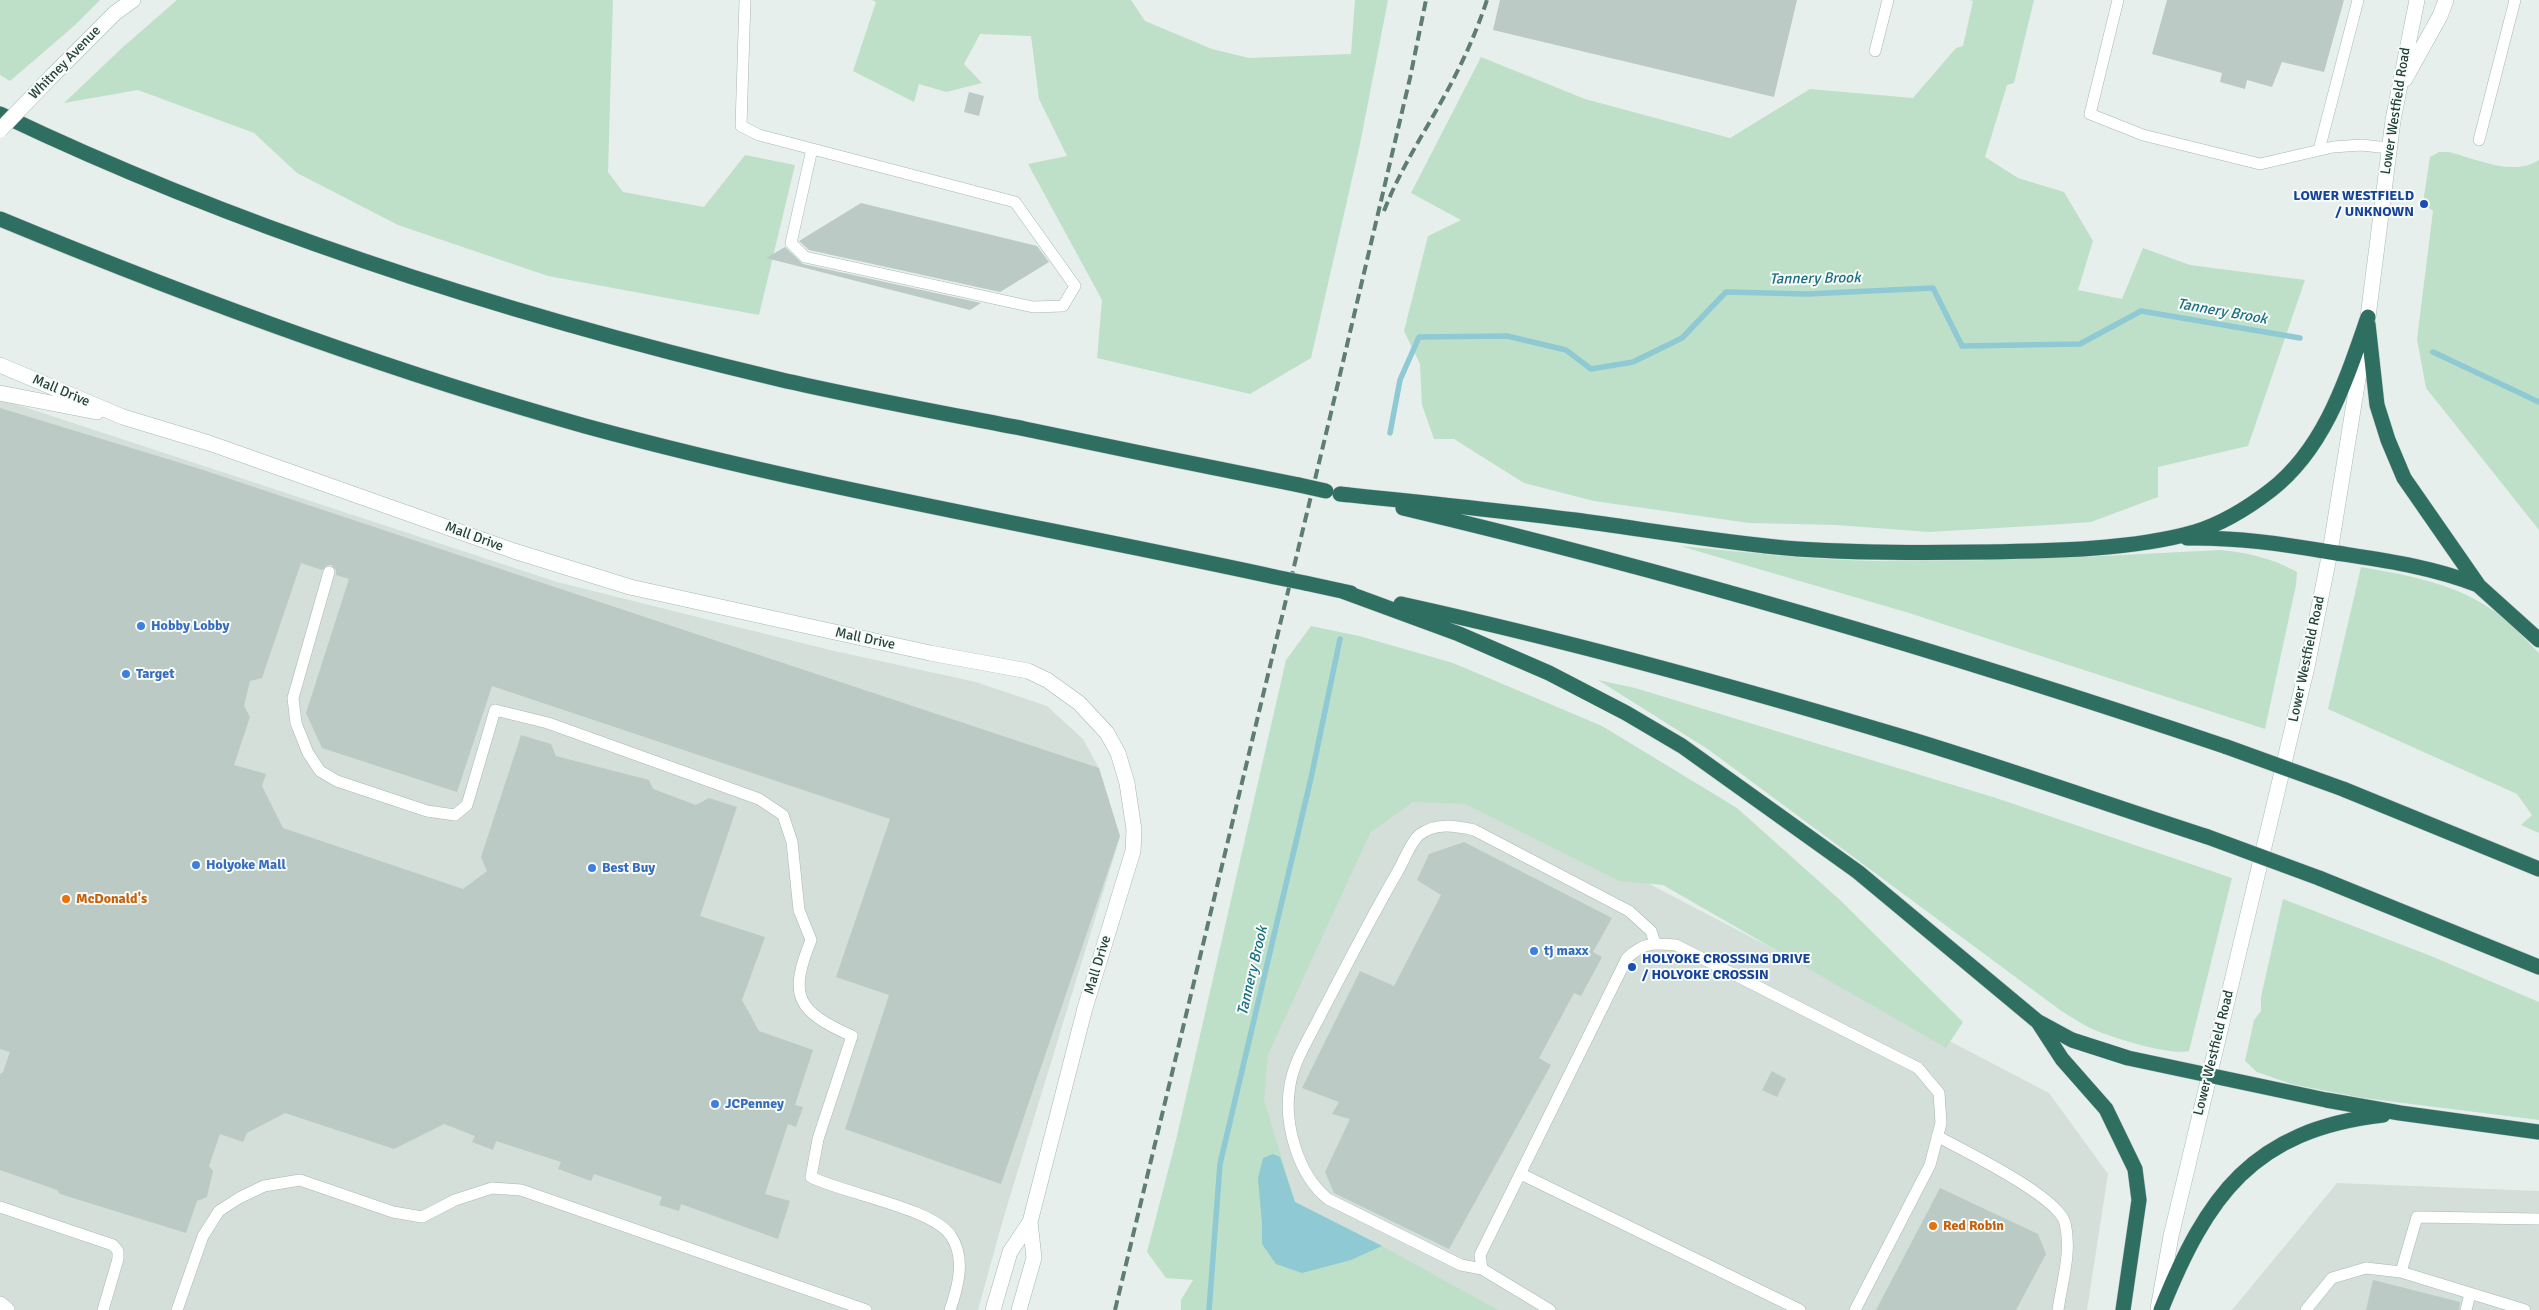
<!DOCTYPE html>
<style>
body{margin:0}
canvas{display:block;background:#e6efeb}
</style>
<canvas width="2539" height="1310"></canvas>
<script>
const g = document.querySelector('canvas').getContext('2d');
g.lineJoin = 'round';
function fillPath(path, color) { g.fillStyle = color; g.fill(path, 'evenodd'); }
function strokePath(path, color, width, dash) { g.strokeStyle = color; g.lineWidth = width; g.lineCap = dash ? 'butt' : 'round'; g.setLineDash(dash || []); g.stroke(path); }
function label(font, color, halo, rows, align = 'center') {
  g.font = font + ' Signika,sans-serif'; g.lineWidth = 4; g.setLineDash([]); g.textBaseline = 'middle'; g.strokeStyle = halo; g.fillStyle = color; for (const [text, x, y, turn = 0] of rows) {
    g.save(); g.translate(x, y); g.rotate((+turn || 0) * Math.PI / 180); g.textAlign = isNaN(turn) ? turn : align; if (halo) g.strokeText(text, 0, 0); g.fillText(text, 0, 0); g.restore();
  }
}
fillPath(new Path2D(`
 M0,399L557,582L830,650L976,682L1047,706L1083,739L1099,768L1120,837L1004,1216L978,1310H0Z
 M1403,755L2049,1093L2108,1174L2087,1310H1453L1276,1216L1251,1066Z
 M2337,1183L2539,1191V1310H2232Z`), '#d4dfda');
fillPath(new Path2D(`
 M0,0H100L74,26L10,81L0,75Z
 M177,0H613L608,172L623,192L704,207L745,155L795,165L759,315L548,276L398,225L297,173L254,133L138,90L64,103L123,47Z
 M872,0H1131L1145,21L1212,49L1249,58L1351,54L1355,0H1388L1360,144L1311,358L1250,394L1097,358L1102,300L1028,164L1067,156L1039,99L1031,36L980,34L964,64L982,83L946,92L919,84L914,102L853,71L876,2Z
 M1969,0H2034L2014,83L2007,85L1985,157L2018,178L2064,192L2093,241L2078,290L2122,299L2143,248L2190,265L2305,280L2248,446L2158,467V497L2091,522L2049,525L1929,532L1836,525L1749,523L1594,501L1524,483L1454,439H1434L1422,405L1420,364L1404,331L1428,236L1461,220L1411,193L1481,57L1585,99L1730,138L1810,89L1913,98L1956,48L1963,46L1973,1Z
 M2439,152H2449C2477,159 2513,177 2539,160V530L2426,388L2417,339L2433,211L2423,203L2430,157Z
 M1680,546C1745,552 1811,560 1877,561C1992,562 2106,556 2221,550C2249,553 2272,558 2297,572L2296,585L2265,729L1909,613Z
 M2361,567C2405,575 2450,582 2488,607C2507,619 2523,637 2539,653V833L2521,825L2532,815L2517,794L2328,709Z
 M1311,626L1359,636L1453,663L1602,726L1737,808L1840,900L1963,1022L1946,1048L1663,885L1619,881L1465,804L1413,802L1370,833L1268,1055L1264,1100L1295,1202L1382,1246L1498,1310H1181V1300L1193,1280L1166,1278L1147,1252L1176,1140L1286,660Z
 M1598,680L1635,688L1996,798L2232,878L2189,1051C2171,1056 2109,1037 2090,1028C2080,1023 2070,1016 2060,1010L1709,750Z
 M2283,899L2431,956L2539,1002V1120L2363,1098L2291,1084L2257,1072L2245,1061L2254,1020L2261,1011V997Z`), '#bfe0c8');
fillPath(new Path2D(`
 M1273,1154L1280,1157L1295,1202L1382,1246L1351,1260L1302,1273L1276,1264L1262,1244V1224L1258,1178L1263,1158Z`), '#8ec9d4');
strokePath(new Path2D(`
 M2433,352L2539,402
 M1390,433L1400,380L1419,337L1507,336L1566,350L1591,369L1633,362L1682,338L1726,292L1807,294L1933,288L1962,346L2080,344L2141,311L2300,338
 M1209,1310L1220,1164L1311,778L1340,639`), '#8ec9d4', 5.5);
fillPath(new Path2D(`
 M1500,0H1797L1774,97L1493,30Z
 M2167,0H2344L2324,72L2282,62L2272,87L2247,80L2245,89L2220,82L2222,73L2152,54Z
 M969,92L984,96L979,116L964,112Z
 M861,203L1037,246L1049,262L1000,292L809,250L799,241Z
 M785,247L803,264L981,303L970,310L766,258Z
 M0,408L197,468L1099,768L1120,836L1001,1184L845,1129L889,995L836,977L890,819L492,686L457,792L322,748L306,713L349,579L336,575V570L332,565H327L322,570L301,563L262,678L250,681L244,706L250,717L234,765L266,774L262,786L283,828L463,889L487,871L481,857L521,735L551,744L556,756L649,780L653,789L696,805L709,798L737,807L700,916L765,937L742,1000L759,1031L813,1050L795,1105L803,1107L796,1127L788,1124L765,1194L790,1201L778,1239L681,1204L679,1211L659,1205L662,1197L594,1174L591,1181L558,1169L561,1162L496,1141L493,1150L472,1142L475,1136L444,1124L394,1149L285,1113L247,1133L243,1142L220,1134L209,1166L213,1171L207,1197L197,1201L186,1233L60,1194L57,1190L0,1170V1074L3,1072L10,1052L0,1049Z
 M1464,842L1612,918L1593,952L1602,957L1581,996L1574,993L1539,1058L1551,1065L1449,1249L1334,1193L1325,1172L1350,1119L1332,1114L1339,1102L1302,1088L1360,971L1394,986L1441,895L1417,880L1429,854Z
 M1772,1071L1786,1079L1777,1097L1762,1090Z
 M1940,1188L2038,1234L2046,1254L2016,1310H1876Z
 M2373,1280L2460,1302L2459,1310H2366Z`), '#bbcac4');
const service = new Path2D(`
 M745,0L741,126L759,135L1015,202L1075,286L1063,306L1033,307L805,257L791,243L812,149
 M2118,0L2090,114L2143,135L2260,164L2333,147L2361,145L2389,148
 M1875,51L1888,0
 M2479,140L2515,0
 M2319,150L2358,0
 M329,572L293,698L296,723L308,753L320,771L337,781L427,811L455,815L467,805L495,710L548,723L759,799L783,815L792,842L799,910L811,940C788,997 797,1011 852,1036L818,1139L811,1177C845,1194 933,1208 951,1236C966,1258 958,1287 950,1310
 M1937,1136C1964,1151 2058,1196 2065,1223C2072,1251 2062,1282 2058,1310
 M1521,1174L1800,1310
 M0,1207L113,1245L118,1251V1259L103,1310
 M1482,1269L1461,1265L1328,1199C1298,1175 1283,1123 1290,1085C1294,1060 1311,1035 1322,1012C1347,965 1371,917 1398,871C1404,861 1410,843 1419,835C1436,822 1455,826 1474,830L1629,911L1651,931L1655,943
 M2401,1272L2417,1217L2539,1219
 M177,1310L203,1236L219,1211L239,1198L264,1186L300,1180L393,1212L422,1217L455,1200L492,1188L521,1190L866,1310
 M1550,1310L1482,1269L1480,1255L1627,958C1644,942 1653,943 1676,945L1918,1068L1939,1093L1941,1123L1930,1165L1855,1310
 M2306,1310L2332,1278L2366,1268L2401,1272L2525,1310
 M2466,1310L2470,1294`);
const tertiary = new Path2D(`
 M0,365L123,417L209,443L514,551L630,587L930,653L1028,671L1047,680L1079,703L1107,733L1118,753L1127,783L1134,830L1133,851L1085,1008L1030,1222L1010,1252L993,1310
 M0,393L97,412
 M0,1304L7,1310
 M1019,1310L1034,1258L1030,1222`);
const secondary = new Path2D(`
 M51,77L115,13L133,0
 M2405,79L2440,16L2446,0
 M2158,1309L2171,1236L2307,667L2330,552L2368,317L2393,120L2417,0`);
const motorway = new Path2D(`
 M0,114C247,232 512,316 778,379C860,398 943,413 1025,429C1116,448 1208,467 1299,485
 M0,219C191,298 385,370 585,426C812,488 1045,527 1275,577
 M2368,324L2377,405L2388,440L2404,478L2479,586L2539,640
 M1340,494C1418,502 1497,510 1575,520C1649,530 1724,543 1798,549C1860,553 1921,553 1983,552C2049,551 2132,550 2195,532C2221,524 2249,507 2271,490C2325,448 2346,380 2368,317
 M1403,508C1682,574 1955,655 2227,747
 M2187,538C2235,537 2283,544 2330,552C2381,560 2430,566 2478,585
 M1305,583L1351,593
 M1342,591L1459,634L1549,673L1626,713L1682,746L1858,872L2037,1021L2072,1040L2128,1058L2326,1100L2400,1113L2539,1132
 M1401,604C1570,641 1737,687 1903,737C2006,768 2106,804 2208,837
 M2343,789L2539,869
 M2319,878L2539,967
 M2038,1022L2062,1059L2106,1109L2135,1169L2139,1200L2123,1310
 M2161,1310C2207,1196 2252,1130 2383,1115`);
strokePath(service, '#a8b8b2', 12);
strokePath(tertiary, '#a8b8b2', 16);
strokePath(secondary, '#a4bbb3', 16);
strokePath(motorway, '#c2cac8', 16);
strokePath(service, '#fff', 11);
strokePath(tertiary, '#fff', 15);
strokePath(secondary, '#fff', 15);
strokePath(motorway, '#2f6f62', 15);
strokePath(new Path2D(`
 M1384,211C1402,164 1431,123 1454,78C1467,53 1478,27 1487,0
 M1115,1310L1330,417L1410,78L1426,0`), '#5f7d75', 4, [10, 5]);
const secondaryBridge = new Path2D(`
 M0,130L51,77`);
const motorwayBridge = new Path2D(`
 M1299,485L1326,491
 M1275,577L1305,583
 M2227,747L2343,789
 M2208,837L2319,878`);
strokePath(secondaryBridge, '#a4bbb3', 16, []);
strokePath(motorwayBridge, '#c2cac8', 16, []);
strokePath(secondaryBridge, '#fff', 15);
strokePath(motorwayBridge, '#2f6f62', 15);
for (const [x, y, r, color] of [
 [2424,204,5,"#1a4fb4"],
 [141,626,5,"#3f7fe0"],
 [126,674,5,"#3f7fe0"],
 [196,865,5,"#3f7fe0"],
 [592,868,5,"#3f7fe0"],
 [66,899,5,"#e8710a"],
 [1534,951,5,"#3f7fe0"],
 [1632,967,5,"#1a4fb4"],
 [715,1104,5,"#3f7fe0"],
 [1933,1226,5,"#e8710a"]
]) { const dot = new Path2D(); dot.arc(x, y, r, 0, 2 * Math.PI); g.fillStyle = color; g.fill(dot); strokePath(dot, '#f7fbf9', 2); }
label('14px', '#24423a', '#f7fbf9', [
 ["Whitney Avenue",65,63,-46],
 ["Lower Westfield Road",2396,111,-81],
 ["Mall Drive",61,391,23],
 ["Mall Drive",474,537,20],
 ["Mall Drive",865,639,12],
 ["Lower Westfield Road",2307,659,-78],
 ["Mall Drive",1098,965,-73],
 ["Lower Westfield Road",2214,1053,-76]
]);
label('bold 14px', '#164399', '#f7fbf9', [
 ["LOWER WESTFIELD",2414,196],
 ["/ UNKNOWN",2414,212],
 ["HOLYOKE CROSSING DRIVE",1642,959,"left"],
 ["/ HOLYOKE CROSSIN",1642,975,"left"]
], 'right');
label('bold 14px', '#366cbe', '#f7fbf9', [
 ["Hobby Lobby",151,626],
 ["Target",136,674],
 ["Holyoke Mall",206,865],
 ["Best Buy",602,868],
 ["tj maxx",1544,951],
 ["JCPenney",725,1104]
], 'left');
label('bold 14px', '#c56008', '#f7fbf9', [
 ["McDonald's",76,899],
 ["Red Robin",1943,1226]
], 'left');
label('italic 15px', '#1c6f80', '#f7fbf9', [
 ["Tannery Brook",1815,279,-1],
 ["Tannery Brook",2222,312,10],
 ["Tannery Brook",1253,971,-77]
]);
</script>
